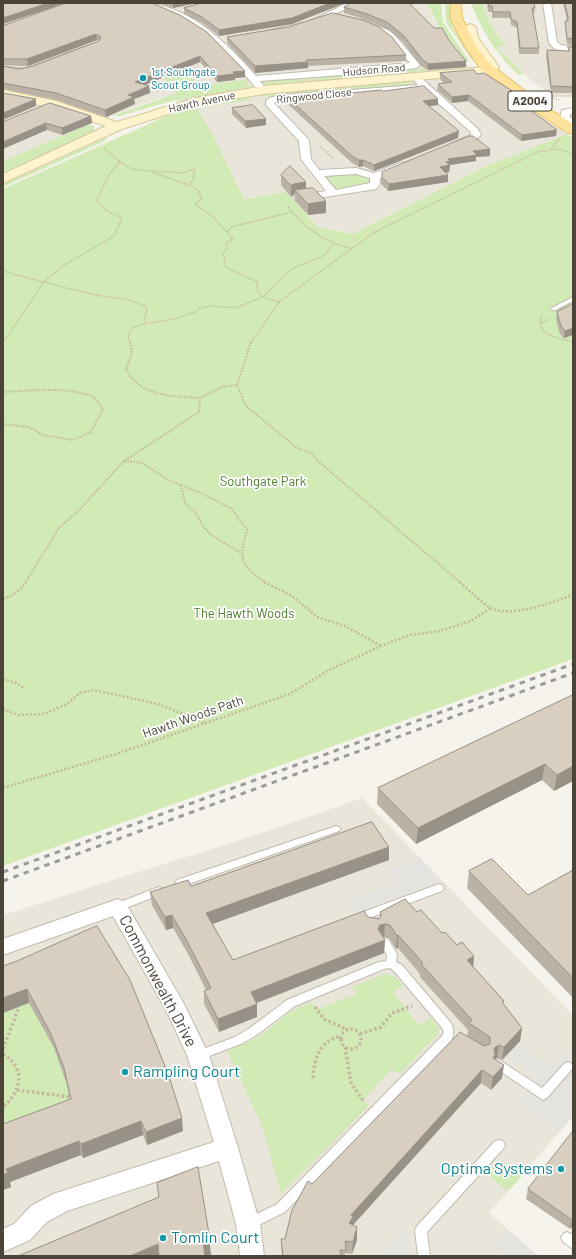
<!DOCTYPE html>
<style>
body{margin:0}
#map{position:relative;width:576px;height:1259px;overflow:hidden;background:#f6f3ec;font-family:Barlow,sans-serif}
canvas{display:block}
.frame{position:absolute;inset:0;border:4px solid #4b4439;pointer-events:none}
</style>
<div id="map">
<canvas width="576" height="1259"></canvas>
<div class="frame"></div>
</div>
<script>
const g = document.querySelector('canvas').getContext('2d');
g.lineJoin = 'round';
function fillPath(path, color) { g.fillStyle = color; g.fill(path, 'evenodd'); }
function strokePath(path, color, width, dash) { g.strokeStyle = color; g.lineWidth = width; g.lineCap = dash ? 'butt' : 'round'; g.setLineDash(dash || []); g.stroke(path); }
function label(font, color, halo, rows, align = 'center') {
  g.font = font + ' Barlow,sans-serif'; g.lineWidth = 3.5; g.setLineDash([]); g.textBaseline = 'middle'; g.strokeStyle = halo; g.fillStyle = color; for (const [text, x, y, turn = 0] of rows) {
    g.save(); g.translate(x, y); g.rotate((+turn || 0) * Math.PI / 180); g.textAlign = isNaN(turn) ? turn : align; if (halo) g.strokeText(text, 0, 0); g.fillText(text, 0, 0); g.restore();
  }
}
fillPath(new Path2D(`
 M3,3H427L432,16L446,41L462,63H466L479,76L493,82L567,134L484,167L353,234L318,227L286,192L244,199L215,139L196,108L165,96L87,125L3,161Z
 M482,3H573V96L552,95L533,82L507,59L496,46H505L489,21Z
 M362,798L573,1015V1116L489,1213L538,1256H3V915L259,834Z`), '#eae5da');
fillPath(new Path2D(`
 M427,3H441L443,22L469,61L464,63L444,37Z
 M445,3H449L452,26L474,59L473,61L446,22Z
 M471,3H482L489,21L505,46L496,47L524,74L519,75C496,55 482,31 471,3Z
 M179,62L199,86L245,80L251,87L172,101L120,116H112L177,93L166,86L164,75Z
 M428,67L438,69L276,87L275,86L307,82L321,77L422,69Z
 M319,77L305,81L265,85L262,82L265,80Z
 M410,80L414,83L403,86L273,97L247,95Z
 M246,96L251,100L197,108L215,139L244,199L286,192L318,227L353,234L484,167L567,134L573,137V659L3,866V189L171,114L199,105Z
 M87,125L94,126V131L3,174V161Z
 M108,137L103,142L3,187V184Z
 M359,173L372,180L371,184L336,189L333,188L324,176Z
 M383,974C393,974 397,978 403,986L393,992L419,1025L431,1018L439,1030L437,1035L400,1074L392,1069L363,1100L369,1106L281,1194L262,1126L227,1051L262,1035L288,1013L311,1002L317,1009L356,994L352,987Z
 M52,994L54,1048L66,1082L74,1116L3,1139V1013Z
 M500,1163H507L523,1175L508,1191C499,1184 488,1179 492,1167Z`), '#d2eab5');
fillPath(new Path2D(`
 M421,858L438,882L356,912L348,900L399,881L391,869Z
 M517,1044L551,1067L564,1053L573,1059V1116L561,1131L519,1102L539,1079L506,1056Z
 M405,1226L411,1256H383L382,1251Z
 M507,1229L538,1256H507L493,1244Z`), '#e5e3e0');
const lane = new Path2D(`
 M573,297V301L555,310H551L550,309Z
 M336,826L339,827L341,829L339,831L180,887L177,886L175,883L177,880Z
 M439,884L442,885L444,888L442,891L372,917L376,923L375,926L371,927L367,926L361,915L363,912Z
 M159,887L162,888L164,891L162,894L118,911L115,910L113,907L115,904Z
 M384,938L388,939L397,954L396,962L402,965L451,1023C454,1030 454,1034 451,1041L285,1212L249,1230L245,1228L243,1224L245,1220L277,1204L442,1036L444,1032L442,1028L394,971L390,968L384,969L295,1006L258,1034L243,1043L199,1060L195,1058L194,1055L195,1052L235,1037L250,1028L287,1000L379,962L386,961L387,955L379,942L380,939Z
 M498,1059L542,1088L564,1064L568,1062L572,1064L573,1068L547,1098L543,1100L494,1067L493,1064L494,1061Z
 M499,1140L503,1141L505,1145L503,1149L427,1232L430,1256H418L415,1230L417,1226L495,1141Z
 M567,1232L573,1235V1249L563,1242L561,1238L563,1234Z`);
const street = new Path2D(`
 M142,3C187,3 228,44 256,76L410,63L386,36L360,24V20H363L392,32L420,65L416,68L396,71L260,81L265,88L261,91L258,90L232,60L208,37L181,20Z
 M347,3H357L318,23L311,21Z
 M543,3H551L557,42L561,45L573,47V53L555,49L549,43Z
 M414,73L417,74L478,129L481,135L479,137L459,147H453L451,145L453,143L471,135V132L423,90L275,102L274,103L309,140L311,159L319,170L356,168L374,173L402,162L407,165L380,178V184L376,189L299,201L295,200L294,198L295,196L326,191L301,159L299,141L266,105V101L269,98L280,95L418,85L410,76ZM356,174L370,178V183L336,190L324,176Z
 M573,108V114H570V117L573,120V127L560,118L562,110Z
 M118,899L125,902L183,1002L209,1055L238,1148L260,1224L264,1256H240L236,1224L219,1161L67,1211L47,1222L30,1240L3,1252V1229L14,1224L31,1206L53,1194L214,1142L187,1055L167,1012L113,916L3,955V939Z`);
const secondary = new Path2D(`
 M470,24L476,27L478,38L499,67L494,73L264,94L197,105L122,129L3,183V174L106,126L49,107L3,98V90L56,101L117,122L195,98L264,86L486,67L467,38L464,27Z`);
const primary = new Path2D(`
 M451,3H461L462,18L476,46L489,63L543,105L573,124V134L568,133L535,111L481,69L465,47L450,18Z`);
strokePath(lane, '#c2bbae', 2);
strokePath(street, '#c2bbae', 2);
strokePath(secondary, '#d6c79b', 2);
strokePath(primary, '#e6c16a', 2);
strokePath(new Path2D(`
 M3,26L12,23
 M264,31L302,22
 M3,66L24,68
 M24,69L80,47H86
 M559,100L548,96H573
 M320,146L334,159
 M104,148L120,162
 M551,149L559,139
 M152,172L188,185
 M288,207C305,229 325,242 352,249
 M292,212L231,227L227,232L233,239L226,243L227,249L223,253L226,267L257,282L258,292L263,297L293,268L323,256L333,245
 M3,271C32,279 61,287 91,294C110,299 130,296 147,308L144,324L132,328L128,337L131,343
 M542,315C535,337 558,337 573,342
 M541,323L550,319
 M144,324L174,319L195,312L200,308L213,306L235,308L263,297L279,302
 M3,343L44,282L64,265L114,236L122,218L107,211L97,200L110,173L120,162L132,169L150,171L183,173L195,169L193,180L188,185C197,187 200,192 201,200L196,203V205L212,216L227,232
 M251,343L279,302L373,233L537,152L559,149L573,154`), '#c4b79f', 1.5, [1, 1]);
strokePath(new Path2D(`
 M130,342L132,353L126,369C140,397 172,396 200,398L199,412L124,461L142,463L168,480L201,493L232,509L247,530C239,559 239,565 266,583
 M251,342L237,385L246,406L297,448L312,453L318,461L461,583
 M3,392C26,391 73,386 93,397C97,399 100,405 103,409L91,432L73,440L43,435L29,427L3,424
 M200,398L222,387L237,385
 M181,485L185,503L196,513L202,525L211,535L241,553
 M25,583L59,528L80,509L124,461`), '#c4b79f', 2, [1.5, 1.5]);
strokePath(new Path2D(`
 M264,582L292,596L317,617L345,626L381,646
 M460,582C469,590 480,602 491,608C512,618 552,602 573,595
 M3,599C13,596 20,591 26,582
 M3,679L16,683L25,689
 M3,709L18,715L44,714L67,704L80,693L94,690L158,704L206,723
 M3,788L116,754L290,694L329,670L381,646L410,635L440,631L471,621L491,608`), '#c4b79f', 2.5, [2, 2]);
strokePath(new Path2D(`
 M315,1007L324,1019L348,1030
 M341 1039a10 10 0 1 1 20 0a10 10 0 1 1-20 0Z
 M360,1034L381,1027L392,1013L412,1006
 M345,1047L351,1083L364,1102
 M3,1049L19,1007
 M3,1054C26,1069 22,1090 3,1107
 M313,1078C314,1058 320,1041 341,1036
 M17,1090L70,1097`), '#c4b79f', 3.5, [2.5, 2.5]);
fillPath(lane, '#fff');
fillPath(street, '#fff');
fillPath(secondary, '#fff3cd');
fillPath(primary, '#ffe39c');
strokePath(new Path2D(`
 M3,872L573,664
 M3,881L573,673`), '#9a9a9a', 3, [5.5, 5.5]);
fillPath(new Path2D(`
 M152,3L245,77L235,78V80L217,82L200,62L145,85L149,86L150,93L134,99L135,104L106,117L56,100L3,89V66L19,69L33,66L99,41L97,40L28,66L3,65V26Z
 M158,3H197L173,8Z
 M202,3H348L343,4L292,24L219,36L202,23L184,14V8Z
 M487,3H534L535,8L534,14H533L539,48V54H519L517,28L511,25L510,18H492V12H488Z
 M563,3H573V46L567,44L565,27V21H567Z
 M410,5L434,28L450,42L466,61V67L428,70L421,66L403,42L387,29L367,20L344,13V7Z
 M227,37L406,55V61L308,66V68L255,73L227,43Z
 M568,47H573V93H551L546,57L547,50L568,51Z
 M440,73L477,74L517,100L556,136L521,141L468,101L452,103L437,90L438,84L444,83L440,79Z
 M383,91L438,99V105L429,106L458,138L374,171L363,166L359,167L352,163L289,105V99Z
 M232,108L266,119V125L246,128L232,114Z
 M91,116L92,123L62,135L47,130L3,122Z
 M490,149V156L476,157V161L450,165L449,172L446,173L448,182L388,191L381,184L382,172Z
 M281,175L306,189L326,213L308,215L295,201V194L293,195L291,197L281,185Z
 M573,304V335L564,338L560,334L556,320L557,312Z
 M573,695V781L554,791L542,780L416,844L377,804L378,788Z
 M389,847V860L212,924L233,960L368,917L379,919L380,917V912H417L442,933L457,945L474,956L473,967L504,1001L503,1004L522,1028L520,1041L502,1060L497,1058L495,1059L502,1078L491,1090L481,1083L353,1225L357,1227V1240L352,1254L345,1253V1256H282L281,1239H285L312,1184L467,1036L468,1030L420,977V974L398,948L396,949L389,938L384,937H383L385,940L384,953L257,1003V1017L219,1032L204,1004V991L206,990L188,954L173,928L166,930L152,905L150,892L191,886Z
 M573,870V998L467,888L469,871L528,895Z
 M3,966L183,1131L147,1145L143,1135L83,1158L81,1155L10,1182L11,1187L3,1190L70,1099L66,1082L54,1048L29,1003Z
 M573,1131V1226L570,1229L526,1199L528,1189Z`), '#bab2a6');
fillPath(new Path2D(`
 M48,3H66L3,24V18Z
 M173,3H197L173,8Z
 M330,3H348L343,4L292,24L219,36V30Z
 M96,34L97,40L28,66L27,59Z
 M200,56V62L135,89V82Z
 M466,61V67L428,70V64Z
 M308,62V68L255,73V66Z
 M245,71V77L235,78V80L217,82V76L233,72Z
 M149,86L150,93L134,99L135,104L106,117L105,110L128,95Z
 M517,94V100L510,95Z
 M469,95L468,101L452,103V97Z
 M36,99V106L3,120V113Z
 M438,99V105L422,107L423,101Z
 M91,116L92,123L62,135V128Z
 M266,119V125L246,128L245,121Z
 M46,123L47,130L3,149V142Z
 M557,130L556,136L521,141L522,135Z
 M459,131L458,138L374,171V165Z
 M490,149V156L476,157V161L450,165L449,172L439,174L440,167L446,162L448,159L473,151Z
 M359,160H363V166L359,167Z
 M448,175V182L388,191L389,184Z
 M306,182V192L295,190V194L293,195L291,197V186L293,184Z
 M326,201V213L308,215V204Z
 M573,328V335L564,338L565,331Z
 M545,764L542,780L416,844L418,828Z
 M573,766V781L554,791L557,775Z
 M389,847V860L207,926L206,913Z
 M172,915L173,928L166,930L165,917Z
 M385,924L384,937L380,938L378,929L380,925Z
 M398,935V948L396,949L397,936Z
 M385,940L384,953L251,1005V992Z
 M474,956L473,969L467,960Z
 M27,989L29,1003L3,1013V998Z
 M257,1004V1017L219,1032L218,1019Z
 M522,1028L520,1041L502,1060L504,1047Z
 M499,1045L497,1058L494,1059L491,1071L494,1048Z
 M504,1065L502,1078L491,1090L493,1077Z
 M482,1070L481,1083L353,1225L349,1223L351,1215Z
 M182,1118L183,1131L147,1145L146,1132Z
 M141,1121L143,1135L83,1158L81,1144Z
 M79,1141L81,1155L10,1182L11,1187L3,1190V1175L6,1169Z
 M573,1219V1226L570,1229L572,1220Z
 M357,1227V1240L352,1254L353,1242Z
 M209,1234L211,1256H204L202,1236Z
 M158,1244L159,1256H130Z`), '#979187');
const building = new Path2D(`
 M3,3H48L3,18Z
 M66,3H152L180,15L207,32L245,71L233,72L235,74L217,76L200,56L135,82L149,86L128,95L134,97L105,110L56,93L3,83V66L19,69L33,66L99,41L101,37L96,34L27,59H3V26Z
 M202,3H330L292,18L219,30L202,17L184,8Z
 M351,3H409L434,28H442L450,42L466,61L428,64L422,59L404,36L387,22L367,14L344,7Z
 M488,3H534L535,8H532L539,48H520L517,22L511,19L510,12H493L492,6H489Z
 M565,3H573V39L567,38L565,21H568V17Z
 M333,13L363,20L379,27L392,37L406,55L306,60L308,62L255,66L227,37L288,27Z
 M568,47H573V87L551,86L547,50L569,51Z
 M474,70L477,74L484,73L517,94L510,95L557,130L522,135L469,95L452,97L438,84L452,82L440,73Z
 M424,86L438,99L423,101L459,131L374,165L363,160H359L352,156L289,99L381,90L383,91Z
 M3,93L36,99L3,113Z
 M50,103L91,116L62,128L46,123L3,142V122Z
 M253,105L266,119L245,121L232,108Z
 M469,136H473L490,149L473,151L477,155L448,159L450,161L446,162L450,165L440,167L448,175L389,184L382,177V172Z
 M290,166L306,182L293,184L291,186L281,175Z
 M313,188L326,201L308,204L295,190Z
 M573,304V328L565,331L561,326L557,312Z
 M573,695V766L557,775L545,764L418,828L378,788Z
 M372,822L389,847L206,913L233,960L364,911L368,917L379,919L381,915L380,912L405,899L417,912L421,910L442,933L445,932L457,945L462,942L474,956L467,960L504,1001L502,1002L522,1028L504,1047L499,1045L494,1048L495,1055L493,1058L504,1065L493,1077L482,1070L351,1215L353,1217L349,1223L357,1227L353,1242L345,1241L346,1250H340L341,1256H283L281,1239H285L292,1210L308,1181L312,1184L460,1032L484,1046L490,1044V1037L469,1023L472,1020L421,964L423,963L398,935L397,936L390,925L385,924L380,925L378,929L385,940L251,992L257,1004L218,1019L204,991L211,988L187,941L172,915L165,917L150,892L188,880L191,886Z
 M492,859L528,895L573,870V978L469,871Z
 M97,926L130,980L169,1076L182,1118L146,1132L141,1121L81,1144L79,1141L6,1169L8,1173L3,1175V1124L71,1099L64,1068L51,1034L27,989L3,998V966L17,961Z
 M573,1131V1219L572,1220L528,1189Z
 M198,1167L209,1234L202,1236L205,1256H159L158,1244L130,1256H18L159,1197L157,1183Z`);
fillPath(building, '#d8cfc1');
strokePath(building, '#979187', 1);
for (const [x, y, r, color] of [
 [143,78,4,"#0f9aa8"],
 [125,1072,4,"#0f9aa8"],
 [561,1169,4,"#0f9aa8"],
 [163,1238,4,"#0f9aa8"]
]) { const dot = new Path2D(); dot.arc(x, y, r, 0, 2 * Math.PI); g.fillStyle = color; g.fill(dot); strokePath(dot, '#fff', 1.5); }
label('11px', '#4b4439', '#fff', [
 ["Hudson Road",374,70,-5],
 ["Ringwood Close",314,96,-6],
 ["Hawth Avenue",202,102,-12]
]);
label('11px', '#0d838f', '#fff', [
 ["1st Southgate",151,72],
 ["Scout Group",151,85]
], 'left');
for (const [x, y, w] of [
 [530,101,44]
]) { const box = new Path2D(); box.roundRect(x - w / 2, y - 10, w, 20, 3); g.fillStyle = '#fff'; g.fill(box); strokePath(box, '#4b4439', 1); }
label('bold 12px', '#4b4439', null, [
 ["A2004",530,101]
]);
label('13px', '#4a7f2a', '#fff', [
 ["Southgate Park",263,482],
 ["The Hawth Woods",244,614]
]);
label('13px', '#4b4439', '#fff', [
 ["Hawth Woods Path",193,717,-19]
]);
label('16px', '#4b4439', '#fff', [
 ["Commonwealth Drive",158,981,62]
]);
label('16px', '#0d838f', '#fff', [
 ["Rampling Court",133,1072],
 ["Optima Systems",553,1169,"right"],
 ["Tomlin Court",171,1238]
], 'left');
</script>
